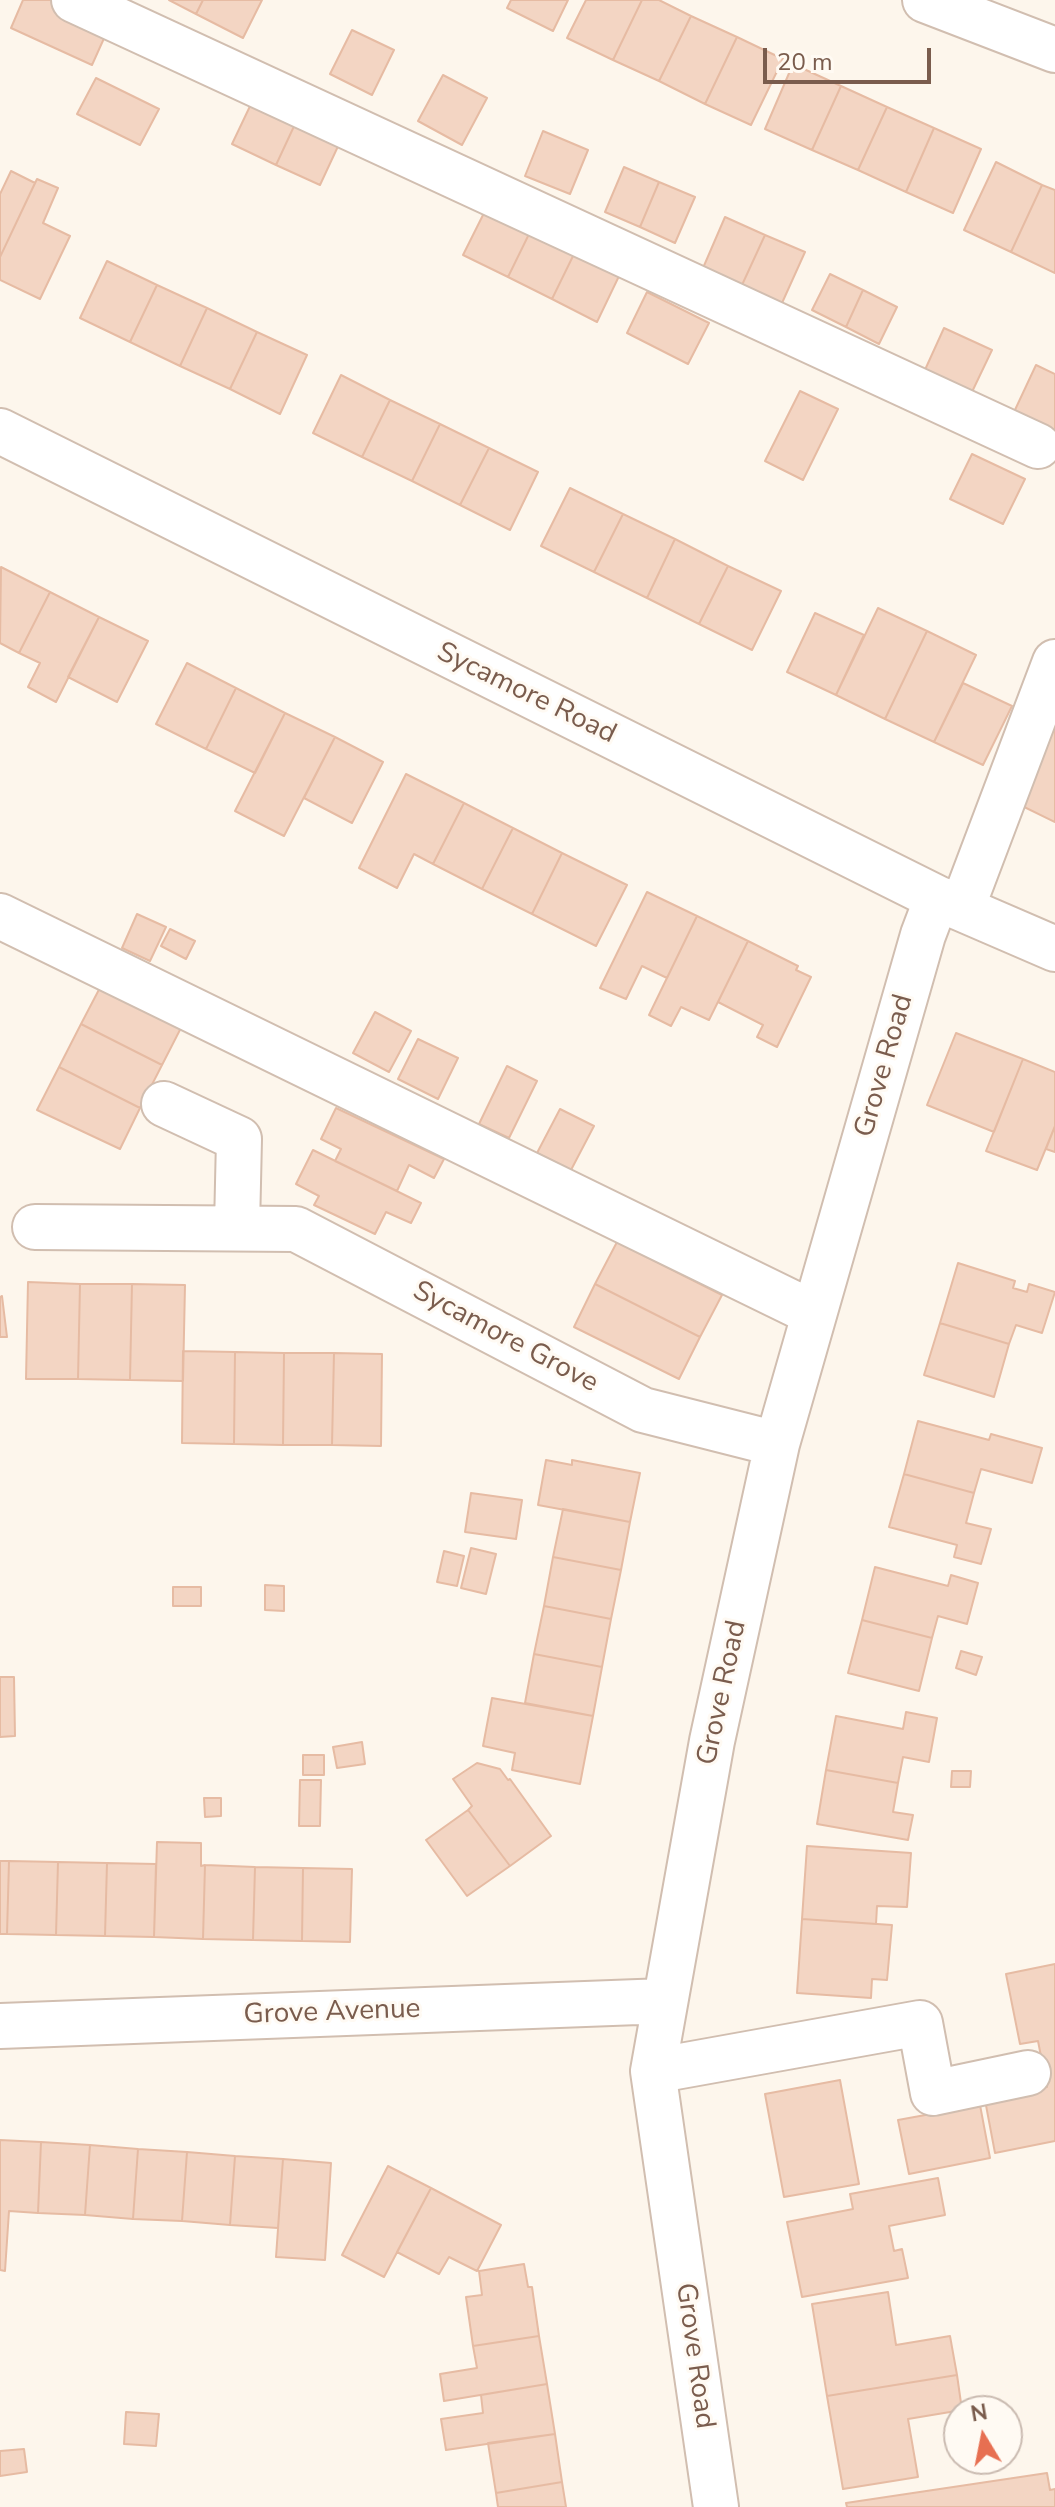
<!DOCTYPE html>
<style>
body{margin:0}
#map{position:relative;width:1055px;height:2507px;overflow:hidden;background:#fdf6ec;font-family:"Nunito Sans",sans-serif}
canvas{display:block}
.north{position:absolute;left:943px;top:2395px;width:80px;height:80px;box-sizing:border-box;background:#fffaf3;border:2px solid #cabbb1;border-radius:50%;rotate:350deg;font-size:22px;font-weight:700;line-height:32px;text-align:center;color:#7a5c4d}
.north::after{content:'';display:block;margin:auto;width:28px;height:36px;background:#e76f51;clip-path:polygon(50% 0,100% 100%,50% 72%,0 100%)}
.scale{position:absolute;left:763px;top:48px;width:168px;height:36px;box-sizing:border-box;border:4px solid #7a5c4d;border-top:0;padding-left:10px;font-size:24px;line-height:28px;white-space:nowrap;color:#7a5c4d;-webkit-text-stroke:6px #fffaf3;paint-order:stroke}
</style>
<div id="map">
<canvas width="1055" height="2507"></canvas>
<div class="north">N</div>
<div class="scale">20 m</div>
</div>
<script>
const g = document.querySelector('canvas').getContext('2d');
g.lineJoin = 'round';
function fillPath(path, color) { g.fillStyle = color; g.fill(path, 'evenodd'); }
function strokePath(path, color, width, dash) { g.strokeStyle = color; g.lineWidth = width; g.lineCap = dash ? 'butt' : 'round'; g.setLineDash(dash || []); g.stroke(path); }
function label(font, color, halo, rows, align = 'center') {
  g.font = font + ' "Nunito Sans",sans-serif'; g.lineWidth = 6; g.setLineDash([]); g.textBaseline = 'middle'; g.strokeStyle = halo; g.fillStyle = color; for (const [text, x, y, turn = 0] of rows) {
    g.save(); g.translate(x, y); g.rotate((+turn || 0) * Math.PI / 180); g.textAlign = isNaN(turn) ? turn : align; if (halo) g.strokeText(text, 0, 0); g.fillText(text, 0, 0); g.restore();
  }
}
const building = new Path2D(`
 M23,0H55L110,25L92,65L11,28Z
 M169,0H203L196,14Z
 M203,0H262L243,38L196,14Z
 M511,0H568L553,31L507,8Z
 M586,0H642L613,60L567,38Z
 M642,0H659L691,16L659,81L613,60Z
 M691,16L737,37L705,104L659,81Z
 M352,30L394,50L372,95L330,74Z
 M737,37L783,59L751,125L705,104Z
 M793,64L841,86L812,150L765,129Z
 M443,75L487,98L462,145L418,121Z
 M96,78L159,109L140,145L77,114Z
 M841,86L887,107L858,170L812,150Z
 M252,102L296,122L276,165L232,144Z
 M887,107L934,128L906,192L858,170Z
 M296,122L340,142L320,185L276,165Z
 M934,128L981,149L953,213L906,192Z
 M543,131L588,150L570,194L525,176Z
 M996,162L1042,185L1011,252L964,230Z
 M624,167L659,182L640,227L605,212Z
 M11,171L35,183L0,257V194Z
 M37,179L58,188L43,223L70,236L40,299L0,280V257Z
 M659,182L695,197L675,243L640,227Z
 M1042,185L1055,190V273L1011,252Z
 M487,207L531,230L508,277L463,255Z
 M725,217L765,235L742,285L703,268Z
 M531,230L575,252L552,299L508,277Z
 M765,235L805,252L782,303L742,285Z
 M575,252L620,274L597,322L552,299Z
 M107,261L157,285L130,342L80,318Z
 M830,274L863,290L846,327L812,310Z
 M157,285L207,308L180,366L130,342Z
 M863,290L897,307L879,344L846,327Z
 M647,292L709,323L688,364L627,333Z
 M207,308L257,332L230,389L180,366Z
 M944,328L992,350L971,394L924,372Z
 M257,332L307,355L280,414L230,389Z
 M1036,365L1055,374V431L1014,412Z
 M341,375L390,400L362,457L313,433Z
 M800,391L838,409L803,480L765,461Z
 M390,400L440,424L412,481L362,457Z
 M440,424L489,448L460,505L412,481Z
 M489,448L538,472L510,530L460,505Z
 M972,454L1025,479L1003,524L950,499Z
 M570,488L623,514L594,572L541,546Z
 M623,514L675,539L647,598L594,572Z
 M675,539L728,566L699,624L647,598Z
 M728,566L781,591L752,650L699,624Z
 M1,567L50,592L19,653L0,643Z
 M50,592L99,617L56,702L28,687L40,663L19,653Z
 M878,608L927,631L885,719L836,695Z
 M815,613L864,635L836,695L787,672Z
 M99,617L148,641L117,702L68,677Z
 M927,631L976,655L934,742L885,719Z
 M187,663L236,688L206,749L156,724Z
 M963,683L1012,706L983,765L934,742Z
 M236,688L285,713L255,773L206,749Z
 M285,713L335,737L284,836L235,811Z
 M1055,723V822L1014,802Z
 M335,737L383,762L352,823L304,798Z
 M406,774L464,803L433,864L414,854L397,888L359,868Z
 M464,803L513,828L482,889L433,864Z
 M513,828L562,853L532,914L482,889Z
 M562,853L627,885L596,946L532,914Z
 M647,892L697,916L667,978L642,966L626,999L600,988Z
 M137,914L166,927L150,961L122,948Z
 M697,916L748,941L709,1020L681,1007L671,1026L649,1015Z
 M170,929L195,941L186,959L161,946Z
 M748,941L798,966L796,970L811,977L777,1047L757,1037L763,1025L718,1002Z
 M104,980L184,1022L162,1065L81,1024Z
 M375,1012L411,1031L389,1072L353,1053Z
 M81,1024L162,1065L140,1108L59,1067Z
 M956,1033L1023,1059L994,1132L927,1105Z
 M418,1039L458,1058L438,1099L398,1079Z
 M1023,1059L1055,1072V1126L1037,1170L986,1151Z
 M507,1066L537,1081L509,1138L479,1124Z
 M59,1067L140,1108L120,1149L37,1110Z
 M336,1108L444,1159L434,1178L409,1165L397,1191L335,1161L341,1149L321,1139Z
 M560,1109L594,1126L571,1170L537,1153Z
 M1055,1126V1152L1046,1149Z
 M313,1150L421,1203L411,1223L386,1212L375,1234L314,1205L319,1196L296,1184Z
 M617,1242L722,1295L700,1337L595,1284Z
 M958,1263L1015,1281L1013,1288L1027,1292L1029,1284L1055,1292L1042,1333L1016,1325L1009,1344L940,1323Z
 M28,1282L80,1284L78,1379H26Z
 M80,1284H132L130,1380L78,1379Z
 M132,1284L185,1285L183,1381L130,1380Z
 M595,1284L700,1337L679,1379L574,1327Z
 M2,1296L7,1337H0V1297Z
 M940,1323L1009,1344L994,1397L924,1375Z
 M183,1351L235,1352L234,1444L182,1443Z
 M235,1352L284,1353L283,1445L234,1444Z
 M284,1353H334L332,1445H283Z
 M334,1353L382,1354L381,1446L332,1445Z
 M918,1421L989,1440L991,1434L1042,1448L1032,1483L981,1469L974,1493L904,1474Z
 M546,1460L572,1465V1460L640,1473L630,1522L538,1505Z
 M904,1474L974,1493L966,1523L991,1529L981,1564L954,1557L957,1545L889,1527Z
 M471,1493L522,1500L516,1539L465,1532Z
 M563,1509L630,1522L621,1570L553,1557Z
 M471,1548L496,1554L486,1594L461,1588Z
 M444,1551L464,1556L457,1586L437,1582Z
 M553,1557L621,1570L611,1619L544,1606Z
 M875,1567L948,1586L951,1575L978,1583L967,1624L938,1616L932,1638L862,1620Z
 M265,1585L284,1586V1611L265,1610Z
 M173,1587H201V1606H173Z
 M544,1606L611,1619L602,1667L534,1654Z
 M862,1620L932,1638L919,1691L848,1673Z
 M961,1651L982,1657L976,1675L956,1668Z
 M534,1654L602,1667L593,1716L525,1703Z
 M0,1677H14L15,1736L0,1737Z
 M492,1698L593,1716L580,1784L512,1770L515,1753L483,1746Z
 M906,1712L937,1718L929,1762L903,1757L898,1783L826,1770L836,1716L903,1729Z
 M362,1742L365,1764L337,1768L333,1747Z
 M303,1755H324V1775H303Z
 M477,1763L500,1769L508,1780L510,1779L551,1836L510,1866L468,1810L472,1806L453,1779Z
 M826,1770L898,1783L893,1812L913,1815L908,1840L817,1824Z
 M952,1771H971L970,1787H951Z
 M300,1780H321L320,1826H299Z
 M204,1798H221V1816L205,1817Z
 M468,1810L510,1866L467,1896L426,1840Z
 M157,1842L201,1843V1866L205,1865L203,1939L154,1937Z
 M807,1846L911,1853L907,1907L877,1906L876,1924L802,1919Z
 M0,1861H9L7,1934H0Z
 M9,1861L58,1862L56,1935L7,1934Z
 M58,1862L107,1863L105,1936L56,1935Z
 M107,1863L156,1864L154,1937L105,1936Z
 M205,1865L255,1867L253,1940L203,1939Z
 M255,1867L303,1868L302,1941L253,1940Z
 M303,1868L352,1869L350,1942L302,1941Z
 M802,1919L892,1925L887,1980L872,1979L871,1998L797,1993Z
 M1055,1964V2141L995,2153L985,2100L1047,2087L1038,2041L1020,2044L1006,1974Z
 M840,2080L859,2184L784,2197L765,2094Z
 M980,2105L990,2158L909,2174L898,2120Z
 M0,2140L41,2142L38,2213L9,2211L5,2271L0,2270Z
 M41,2142L90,2145L85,2215L38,2213Z
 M90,2145L138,2149L133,2219L85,2215Z
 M138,2149L187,2152L182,2221L133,2219Z
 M187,2152L235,2156L230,2225L182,2221Z
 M235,2156L283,2159L278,2228L230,2225Z
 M283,2159L331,2163L325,2260L276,2257Z
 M388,2166L431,2188L384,2277L342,2255Z
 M938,2178L945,2215L889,2226L894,2251L902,2249L908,2278L802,2297L787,2222L853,2209L850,2194Z
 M431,2188L501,2225L477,2271L449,2257L439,2274L397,2252Z
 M524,2264L528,2287H532L539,2336L473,2346L466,2297L482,2295L479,2271Z
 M888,2292L896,2345L950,2336L957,2375L827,2396L812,2304Z
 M539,2336L547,2384L444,2401L440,2374L477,2368L473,2346Z
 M957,2375L962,2410L908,2419L918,2477L843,2489L827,2396Z
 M547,2384L555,2434L446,2450L441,2419L483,2413L481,2395Z
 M126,2412L159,2414L156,2446L124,2444Z
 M555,2434L562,2482L496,2493L488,2443Z
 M24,2449L27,2472L0,2476V2451Z
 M1047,2473L1050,2490L1055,2489V2507H847L846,2503Z
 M562,2482L566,2507H498L496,2493Z`);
fillPath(building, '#f3d5c3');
strokePath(building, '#e6bba3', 2);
const minor = new Path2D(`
 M74,0L1038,446
 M925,0L1055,50
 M0,431L937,898L1055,949
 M962,908L1055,662
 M0,916L813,1313
 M164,1104L239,1139L237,1227
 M35,1227L296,1229L643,1410L777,1444
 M0,2026L665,2001
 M653,2071L920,2023L933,2093L1028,2073
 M716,2507L653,2071L712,1741L777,1444L923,935L937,898`);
strokePath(minor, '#d1beb0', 48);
strokePath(minor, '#fff', 44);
label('28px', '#7a5c4d', '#fffaf3', [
 ["Sycamore Road",526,694,26],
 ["Grove Road",885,1066,-74],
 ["Sycamore Grove",505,1338,28],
 ["Grove Road",723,1693,-78],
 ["Grove Avenue",332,2013,-2],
 ["Grove Road",694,2356,82]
]);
</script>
